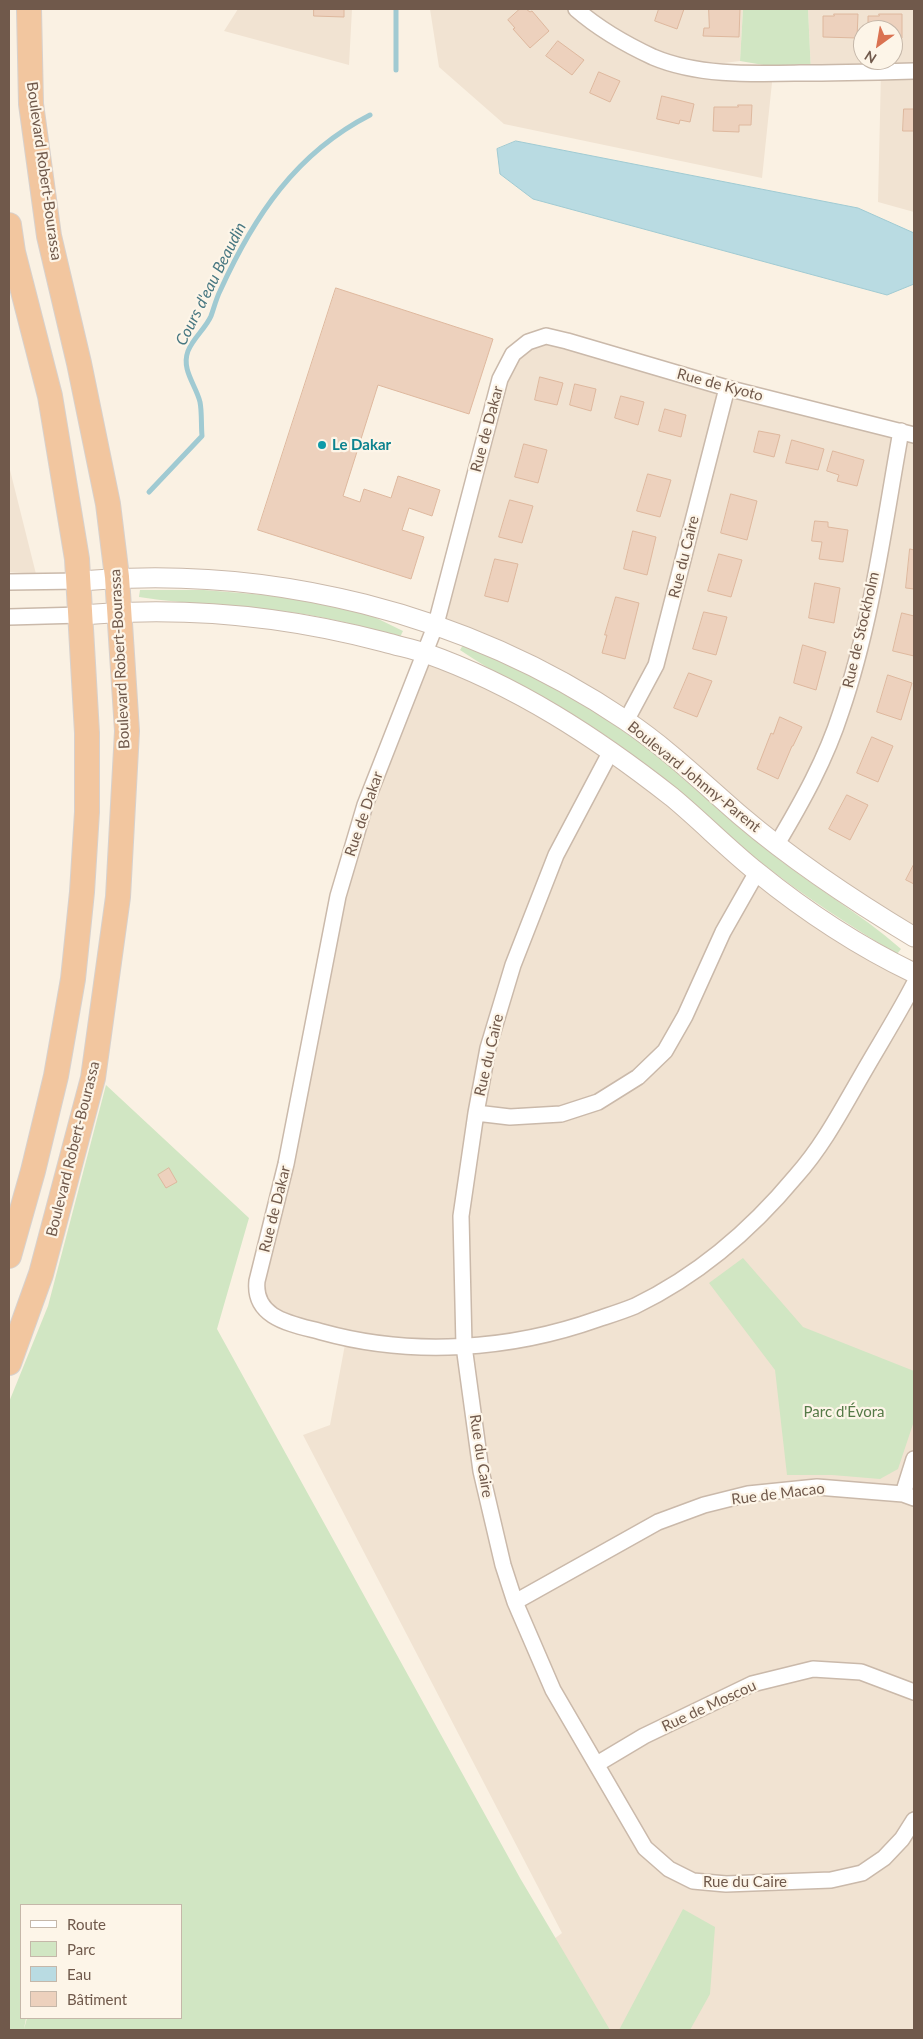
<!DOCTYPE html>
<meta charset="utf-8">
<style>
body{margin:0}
#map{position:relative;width:923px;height:2039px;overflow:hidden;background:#faf1e3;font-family:Lato,sans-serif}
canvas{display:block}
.frame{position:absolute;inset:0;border:10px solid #70594b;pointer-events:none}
.legend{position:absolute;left:20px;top:1904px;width:162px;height:115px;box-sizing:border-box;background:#fdf5e8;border:1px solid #c5b7a9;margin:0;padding:6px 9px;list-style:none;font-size:15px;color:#70594b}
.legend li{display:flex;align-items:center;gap:10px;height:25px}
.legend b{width:25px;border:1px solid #c5b7a9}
.north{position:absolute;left:853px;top:20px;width:50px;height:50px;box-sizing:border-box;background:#fdf5e8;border:1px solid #c5b7a9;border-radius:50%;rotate:212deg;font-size:14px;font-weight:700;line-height:20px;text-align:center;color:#70594b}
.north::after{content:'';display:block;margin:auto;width:18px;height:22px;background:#da7251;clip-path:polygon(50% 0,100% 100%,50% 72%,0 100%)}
</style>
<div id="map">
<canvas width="923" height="2039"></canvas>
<div class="frame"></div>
<ul class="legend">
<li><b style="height:6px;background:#fff"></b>Route</li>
<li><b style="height:14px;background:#d1e6c3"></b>Parc</li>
<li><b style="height:14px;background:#b9dbe2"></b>Eau</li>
<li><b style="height:14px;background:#edd1bd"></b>Bâtiment</li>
</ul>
<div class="north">N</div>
</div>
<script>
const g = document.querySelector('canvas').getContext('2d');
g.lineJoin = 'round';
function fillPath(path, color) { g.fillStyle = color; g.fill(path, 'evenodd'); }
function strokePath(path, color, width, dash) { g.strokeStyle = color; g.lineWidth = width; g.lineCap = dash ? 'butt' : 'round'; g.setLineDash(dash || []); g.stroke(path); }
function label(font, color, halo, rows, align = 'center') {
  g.font = font + ' Lato,sans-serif'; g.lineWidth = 4.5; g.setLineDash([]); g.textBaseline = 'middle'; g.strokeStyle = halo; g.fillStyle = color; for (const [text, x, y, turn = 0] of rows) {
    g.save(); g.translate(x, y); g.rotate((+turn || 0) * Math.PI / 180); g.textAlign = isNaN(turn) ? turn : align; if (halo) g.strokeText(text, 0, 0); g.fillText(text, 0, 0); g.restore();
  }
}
fillPath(new Path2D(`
 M238,9H352L349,65L224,31Z
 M430,9H743L740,61L691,67L773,73L762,178L504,124L439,67Z
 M808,9H914V212L878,202L881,72L811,73ZM863,30H893V60H863Z
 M546,336L914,435V937L626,721L436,624L513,354Z
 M9,466L36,574L9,572Z
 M425,653L537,704L757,872L914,973V2030H609L554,1939L562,1933L303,1435L330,1425L346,1339L270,1313L257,1281L338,896Z`), '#f1e3d2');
fillPath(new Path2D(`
 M743,9H808L811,73L740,61Z
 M140,590H204L265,595L317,602L368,614L403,631L400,637C366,627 331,618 296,613C244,605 191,605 139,597Z
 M463,645C530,673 593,707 651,751C692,781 727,818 767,850C810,885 859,912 901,949L897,954C850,926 805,897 762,863C714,826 672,782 622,747C604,734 584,721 565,710C530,689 493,673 460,650Z
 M106,1085L249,1218L217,1329L520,1878L610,2030H9V1402L48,1306ZM21,1905H181V2018H27L24,2029L26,2018H21Z
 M743,1258L803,1327L914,1371V1421L898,1469L880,1479L832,1475H787L775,1370L709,1283Z
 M683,1909L715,1927L710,1994L690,2030H619Z`), '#d1e6c3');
const water = new Path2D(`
 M516,141L858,208L914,233V284L887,295L533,199L500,174L497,149Z`);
fillPath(water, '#b9dbe2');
strokePath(water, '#a0cad2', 1);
strokePath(new Path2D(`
 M396,9V70
 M149,492L202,436C201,425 202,412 200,402C196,385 181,370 188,351C193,338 206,328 211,316C214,308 216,299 220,291C254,216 296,153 370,115`), '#a0cad2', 5);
const building = new Path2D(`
 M314,9H344V17L314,16Z
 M520,9H526L530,12L532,11L549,31L530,48L513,29L515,28L508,20Z
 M659,9H684L677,29L655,21Z
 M709,9H740L739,37L703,36L704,28H709Z
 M834,14H858L857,38L823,37V16H834Z
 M879,14H902V38H893V30H868V16H879Z
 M558,41L584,60L572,75L546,56Z
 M599,72L620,81L610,102L590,93Z
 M662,96L694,104L690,122L680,120L679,124L657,119Z
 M738,105H752L751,125H739V132L713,131L714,107H738Z
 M904,109H914V131H903Z
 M336,288L493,339L469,414L378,385L343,496L360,502L364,489L391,498L398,476L440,490L432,516L409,508L402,530L424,537L411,579L258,530Z
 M540,377L563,383L557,405L535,400Z
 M575,384L596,389L591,411L570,405Z
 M621,396L644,402L638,425L615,418Z
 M665,409L686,415L681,437L659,431Z
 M759,431L780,435L774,457L754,452Z
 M792,440L824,449L818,470L786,463Z
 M524,444L547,450L538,483L515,477Z
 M833,451L864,460L857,486L837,481L839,475L827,471Z
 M648,474L671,480L660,517L637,511Z
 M731,494L757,501L747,540L721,533Z
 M510,500L533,506L522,543L499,537Z
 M815,521L828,522V527L848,530L843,562L819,559L822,542L812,541Z
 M633,531L656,537L647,575L624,569Z
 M910,549L914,550V589L906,588Z
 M719,554L742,560L731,597L708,591Z
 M495,559L518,564L508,602L485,596Z
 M815,583L840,588L834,623L809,618Z
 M616,597L639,603L625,659L602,653L607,635H605Z
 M704,612L727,617L716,655L693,649Z
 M902,613L914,616V656L893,651Z
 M803,645L826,652L816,690L794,683Z
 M689,673L712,681L697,717L674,708Z
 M888,675L912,683L901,720L877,712Z
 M780,717L802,727L793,746H792L778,779L757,769L771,733L773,734Z
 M872,737L893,746L878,782L857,773Z
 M847,795L868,805L850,840L829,829Z
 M914,864V884L906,880Z
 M169,1168L177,1182L166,1188L158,1175Z`);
fillPath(building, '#edd1bd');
strokePath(building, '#deb89e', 1);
const minor = new Path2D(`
 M576,9C599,29 625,44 653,57C698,76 752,74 800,73C838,73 876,72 914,71
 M914,435L727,388L567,341L546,336L528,342L513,354L500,379L436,624L365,805L338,896L286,1164L257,1281C253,1319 293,1324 322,1332C412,1357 511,1350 598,1319C610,1315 623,1311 635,1306C697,1276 752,1229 796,1176C822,1147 840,1113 859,1080C877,1048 897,1017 914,984
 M9,582L80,581
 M9,617L81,615
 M626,721L656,665L727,388
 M611,751L556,855L513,965L488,1048L476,1113L461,1216L464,1346L481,1471L503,1565L515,1602L553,1690L645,1848L669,1869L693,1881L726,1884L831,1880L862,1873L884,1858L902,1839L914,1820
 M777,844C802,802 826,759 841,712C872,622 884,525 901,431
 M476,1113L510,1117L561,1114L598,1102L638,1077L665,1051L685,1016L723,932L757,872
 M903,1494L914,1459
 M515,1602L658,1522L704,1505L748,1494L817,1487L903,1494L914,1498
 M597,1764L644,1736L752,1684L813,1669L861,1672L914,1692`);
const tertiary = new Path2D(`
 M80,581C270,564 466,613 625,720C667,748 703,783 741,816C795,862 854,901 914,937
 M81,615C183,606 286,616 384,642C398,646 412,649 425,653C516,685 597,738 672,797C701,821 727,848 757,872C805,911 858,946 914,973`);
const trunk = new Path2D(`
 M9,225L13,252L50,396L77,559L87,733V812L82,892L73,979L56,1076L33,1171L9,1256
 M9,1363L41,1274L93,1078L118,897L127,731L117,577L108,504L79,363L49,236L31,104L29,9`);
strokePath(minor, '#cab9aa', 18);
strokePath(tertiary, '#cab9aa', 21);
strokePath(trunk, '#d7d1cd', 26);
strokePath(minor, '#fff', 15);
strokePath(tertiary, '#fff', 19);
strokePath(trunk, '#f2c69f', 24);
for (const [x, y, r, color] of [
 [322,445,5,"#0f9aa8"]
]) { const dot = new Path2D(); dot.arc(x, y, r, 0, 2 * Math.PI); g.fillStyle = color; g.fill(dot); strokePath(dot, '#fdf5e8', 2); }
label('15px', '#70594b', '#fdf5e8', [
 ["Boulevard Robert-Bourassa",44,171,82],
 ["Rue de Kyoto",720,385,15],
 ["Rue de Dakar",487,429,-75],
 ["Rue du Caire",684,557,-76],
 ["Rue de Stockholm",861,630,-77],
 ["Boulevard Robert-Bourassa",120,659,-93],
 ["Boulevard Johnny-Parent",694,777,39],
 ["Rue de Dakar",364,814,-71],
 ["Rue du Caire",489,1055,-77],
 ["Boulevard Robert-Bourassa",73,1149,-76],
 ["Rue de Dakar",275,1209,-76],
 ["Rue du Caire",481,1456,81],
 ["Rue de Macao",778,1494,-7],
 ["Rue de Moscou",709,1706,-25],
 ["Rue du Caire",745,1882]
]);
label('bold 15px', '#0d838f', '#fdf5e8', [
 ["Le Dakar",332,445]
], 'left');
label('15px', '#557a47', '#fdf5e8', [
 ["Parc d'Évora",844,1412]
]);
label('italic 16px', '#477781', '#fdf5e8', [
 ["Cours d'eau Beaudin",211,284,-63]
]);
</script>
